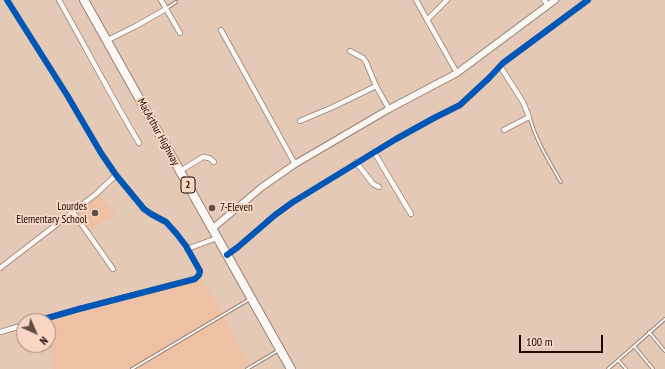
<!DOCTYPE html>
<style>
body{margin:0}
#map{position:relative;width:665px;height:369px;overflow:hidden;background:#e5c9b7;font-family:"PT Sans Narrow",sans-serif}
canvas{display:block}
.north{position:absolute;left:16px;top:313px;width:40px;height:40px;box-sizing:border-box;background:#f7d6c3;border:1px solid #9f8475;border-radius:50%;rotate:135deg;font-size:11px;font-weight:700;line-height:16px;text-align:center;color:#1a0801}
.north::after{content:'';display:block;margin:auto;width:14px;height:18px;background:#614c41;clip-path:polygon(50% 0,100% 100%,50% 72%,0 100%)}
.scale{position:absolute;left:519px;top:335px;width:84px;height:18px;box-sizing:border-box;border:2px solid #1a0801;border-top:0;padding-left:5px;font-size:12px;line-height:14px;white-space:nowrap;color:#1a0801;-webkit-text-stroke:3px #f7d6c3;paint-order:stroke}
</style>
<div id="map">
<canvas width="665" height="369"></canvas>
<div class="north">N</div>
<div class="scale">100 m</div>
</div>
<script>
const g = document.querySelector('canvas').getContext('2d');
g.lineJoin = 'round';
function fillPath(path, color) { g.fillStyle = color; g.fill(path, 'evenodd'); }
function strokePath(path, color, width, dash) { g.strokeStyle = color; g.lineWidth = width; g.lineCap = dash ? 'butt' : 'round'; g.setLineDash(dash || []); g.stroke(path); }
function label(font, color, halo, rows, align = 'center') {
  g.font = font + ' "PT Sans Narrow",sans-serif'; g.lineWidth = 4; g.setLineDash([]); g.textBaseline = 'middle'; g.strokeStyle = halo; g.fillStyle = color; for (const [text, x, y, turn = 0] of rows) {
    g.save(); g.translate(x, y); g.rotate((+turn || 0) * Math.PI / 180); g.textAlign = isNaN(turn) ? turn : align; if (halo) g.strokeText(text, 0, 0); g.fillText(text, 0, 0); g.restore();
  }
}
fillPath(new Path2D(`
 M99,194L116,214L89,232L75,212Z
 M201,277L250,364L241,369H53L51,366V337L53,322L71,316L196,281Z`), '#eec1a4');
const lane = new Path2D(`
 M167,8L176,2
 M530,118C536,141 549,161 561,182
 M649,332L665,351
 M634,346L653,369
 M618,360L626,369
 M132,369L250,299
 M247,369L279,350
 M608,369L665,319`);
const street = new Path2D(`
 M7,0L67,95L101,153L116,175L144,209L151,214L166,222L176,233L186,246L200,271L199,275L195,279L79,309L37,321
 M59,0C86,48 111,96 139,143
 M161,0L180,33
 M416,0L457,73
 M544,0L548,5
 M427,20L447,0
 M221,30L295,164
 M108,40L136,26L166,9
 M350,51L363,58L366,62L376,86L389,109
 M500,66L523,102L529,117L504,130
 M300,121L333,107L376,86
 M374,152L411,214
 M356,162L373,184L379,187
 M180,171L203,157L209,158L214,162
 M73,212L113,269
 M187,249L217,238
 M227,255L238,247L275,215L293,202L396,139L434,118L460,105L489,78L503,63L588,0
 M0,268L96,194L116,175
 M0,332L24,325`);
const secondary = new Path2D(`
 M212,229L262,187L295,164L389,109L457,73L555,0`);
const highway = new Path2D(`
 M84,0L291,369`);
strokePath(lane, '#978273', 4);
strokePath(street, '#978273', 6);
strokePath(secondary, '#978273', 8);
strokePath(highway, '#978273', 10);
strokePath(lane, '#fbf7f4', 2);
strokePath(street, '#fbf7f4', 4.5);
strokePath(secondary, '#fbf7f4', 6);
strokePath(highway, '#fbf7f4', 8);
strokePath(new Path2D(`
 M7,0L67,95L101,153L116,175L144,209L151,214L166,222L176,233L186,246L200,271L199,275L195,279L79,309L37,321
 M227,255L238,247L275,215L293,202L396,139L434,118L460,105L489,78L503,63L588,0`), '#0057b8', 6);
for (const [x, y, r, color] of [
 [212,208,4,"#614c41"],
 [95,213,4,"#614c41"]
]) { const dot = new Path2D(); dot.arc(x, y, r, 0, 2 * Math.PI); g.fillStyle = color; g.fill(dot); strokePath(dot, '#f7d6c3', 1.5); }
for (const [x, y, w] of [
 [188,185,14]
]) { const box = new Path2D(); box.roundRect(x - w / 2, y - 8, w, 16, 3); g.fillStyle = '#f7d6c3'; g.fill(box); strokePath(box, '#1a0801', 1); }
label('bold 10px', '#1a0801', null, [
 ["2",188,185]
]);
label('11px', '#1a0801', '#f7d6c3', [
 ["MacArthur Highway",158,132,61]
]);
label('11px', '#1a0801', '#f7d6c3', [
 ["Lourdes",87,207],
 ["Elementary School",87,220],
 ["7-Eleven",220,208,"left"]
], 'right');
</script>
